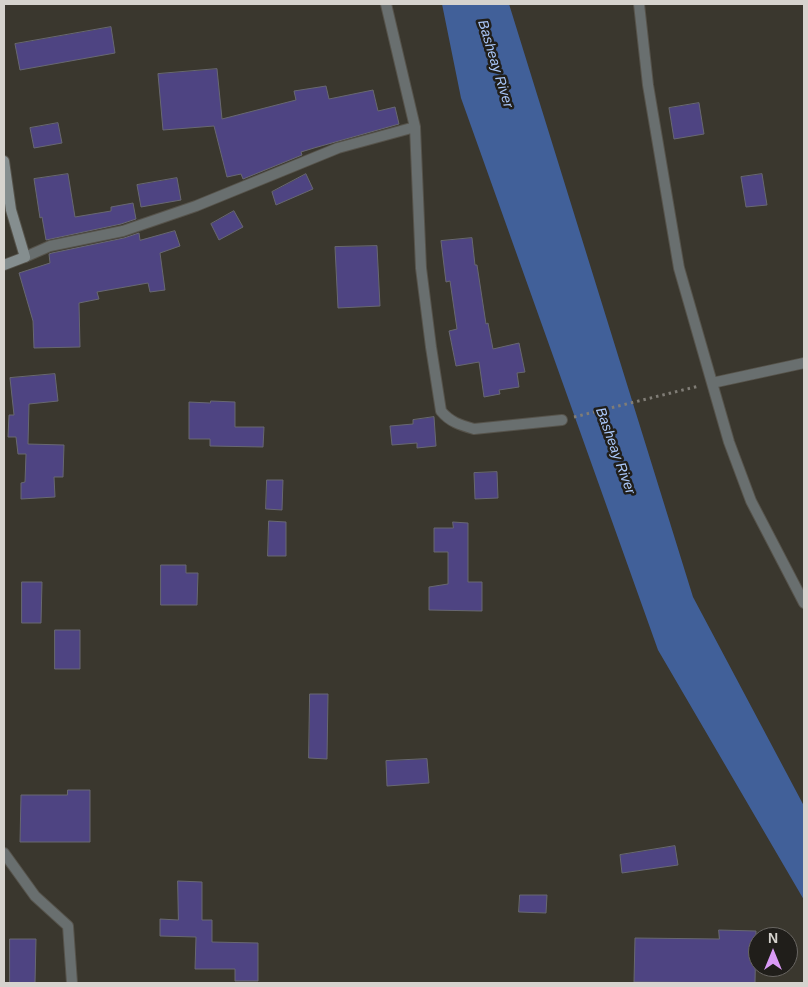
<!DOCTYPE html>
<style>
body{margin:0}
#map{position:relative;width:808px;height:987px;overflow:hidden;background:#3a372e;font-family:Arial,sans-serif}
canvas{display:block}
.frame{position:absolute;inset:0;border:5px solid #d6d3ce;pointer-events:none}
.north{position:absolute;left:748px;top:927px;width:50px;height:50px;box-sizing:border-box;background:#201e1a;border:1px solid #696662;border-radius:50%;rotate:0deg;font-size:14px;font-weight:700;line-height:20px;text-align:center;color:#d6d3ce}
.north::after{content:'';display:block;margin:auto;width:18px;height:22px;background:#da9af6;clip-path:polygon(50% 0,100% 100%,50% 72%,0 100%)}
</style>
<div id="map">
<canvas width="808" height="987"></canvas>
<div class="frame"></div>
<div class="north">N</div>
</div>
<script>
const g = document.querySelector('canvas').getContext('2d');
g.lineJoin = 'round';
function fillPath(path, color) { g.fillStyle = color; g.fill(path, 'evenodd'); }
function strokePath(path, color, width, dash) { g.strokeStyle = color; g.lineWidth = width; g.lineCap = dash ? 'butt' : 'round'; g.setLineDash(dash || []); g.stroke(path); }
function label(font, color, halo, rows, align = 'center') {
  g.font = font + ' Arial,sans-serif'; g.lineWidth = 5; g.setLineDash([]); g.textBaseline = 'middle'; g.strokeStyle = halo; g.fillStyle = color; for (const [text, x, y, turn = 0] of rows) {
    g.save(); g.translate(x, y); g.rotate((+turn || 0) * Math.PI / 180); g.textAlign = isNaN(turn) ? turn : align; if (halo) g.strokeText(text, 0, 0); g.fillText(text, 0, 0); g.restore();
  }
}
fillPath(new Path2D(`
 M442,4H509L693,597L804,806V900L658,650L461,98Z`), '#416099');
const building = new Path2D(`
 M111,27L115,53L20,70L15,44Z
 M217,69L222,119L296,100L294,91L326,86L329,99L373,90L378,111L395,107L399,124L314,148L301,152L302,155L243,179L241,174L227,177L214,126L163,130L158,74Z
 M699,103L704,134L674,139L669,108Z
 M58,123L62,143L34,148L30,128Z
 M68,174L75,217L111,211V207L133,203L136,219L121,224L46,240L42,217L40,218L34,179Z
 M306,174L313,189L276,205L272,192Z
 M762,174L767,205L746,207L741,177Z
 M177,178L181,200L141,207L137,185Z
 M234,211L243,227L219,240L211,224Z
 M175,231L180,246L160,253L165,290L150,292L148,283L97,292L99,299L79,303L80,347L34,348L33,321L19,273L50,263L49,254L52,253L124,238L139,233L140,240Z
 M472,238L475,265H477L486,324L488,323L493,349L519,343L525,372L517,373L519,387L499,390L500,394L484,397L479,362L456,366L449,331L457,329L450,281L446,282L441,241Z
 M377,246L380,306L338,308L335,247Z
 M55,374L58,401L29,404L28,444L64,445L63,477H54L55,497L21,499V483L25,482L26,454H18L16,437H8L9,415H14L10,378Z
 M211,401L235,402V427H264L263,447L210,446V439H189V402L210,403Z
 M434,417L436,446L417,448V443L392,445L390,426L413,424V420Z
 M497,472L498,498L475,499L474,473Z
 M267,480H283L282,510L266,509Z
 M269,521L286,522V556H268Z
 M453,522L468,523V582H482V611L429,610V587L448,584V552H434V528H453Z
 M161,565H186V573H198L197,605H161Z
 M22,582H42L41,623H22Z
 M55,630H80V669H55Z
 M310,694H328L327,759L309,758Z
 M427,759L429,783L387,786L386,761Z
 M68,790H90V842H20L21,795H67Z
 M675,846L678,865L622,873L620,855Z
 M178,881L202,882V920H212V942L258,943V981H235V969H195L196,937L160,936V919L178,920Z
 M520,895H547L546,913L519,912Z
 M719,930L756,931L755,983L634,982L635,938L719,939Z
 M10,939H36L35,983H10Z`);
fillPath(building, '#4e4482');
strokePath(building, '#686871', 1);
const street = new Path2D(`
 M386,4L415,127
 M639,4L648,85L679,268L729,442L751,501L804,603
 M25,257L50,246L123,231L196,206L338,148L415,127L421,268L431,347L441,411C450,422 460,425 474,429L562,420
 M712,383L804,363
 M4,853L35,896L68,926L72,983`);
const secondary = new Path2D(`
 M4,161L11,210L25,257L4,265`);
strokePath(street, '#56534b', 12);
strokePath(secondary, '#56534b', 12);
strokePath(new Path2D(`
 M574,417L699,386`), '#807d76', 3, [2.5, 4]);
strokePath(street, '#696f6f', 10);
strokePath(secondary, '#858e8f', 10);
label('italic 14px', '#abc8fa', '#201e1a', [
 ["Basheay River",495,64,73],
 ["Basheay River",615,451,70]
]);
</script>
